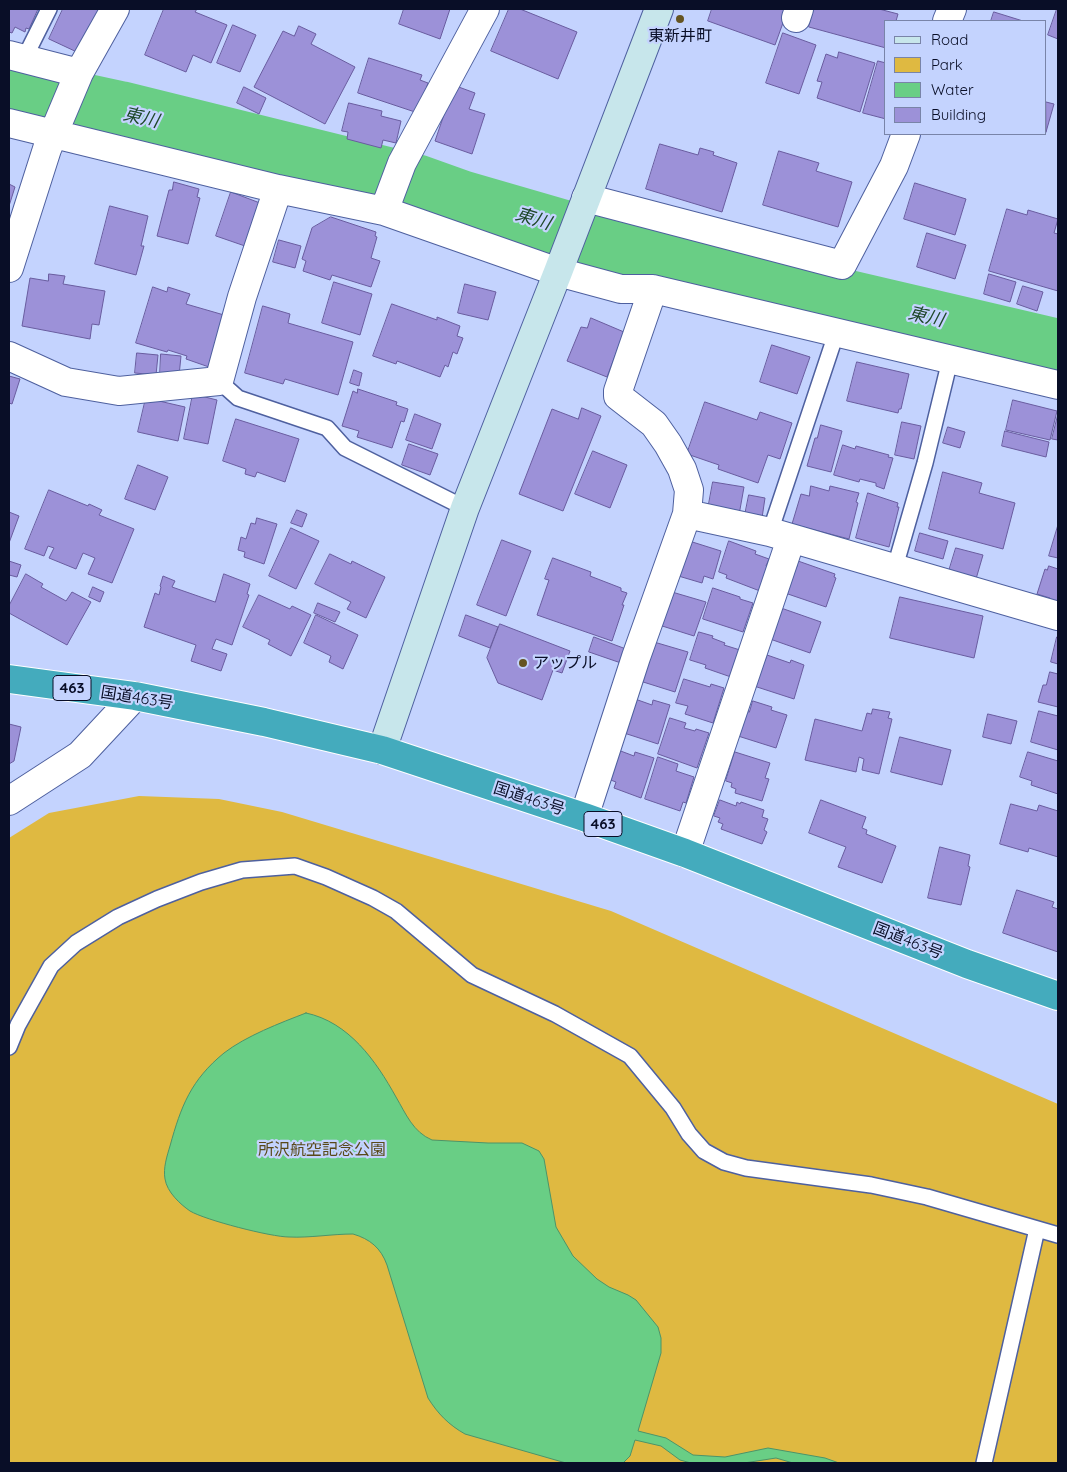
<!DOCTYPE html>
<meta charset="utf-8">
<style>
body{margin:0}
#map{position:relative;width:1067px;height:1472px;overflow:hidden;background:#c4d3fe;font-family:Quicksand,sans-serif}
canvas{display:block}
.frame{position:absolute;inset:0;border:10px solid #090e27;pointer-events:none}
.legend{position:absolute;left:884px;top:20px;width:162px;height:115px;box-sizing:border-box;background:#c4d3fe;border:1px solid #7984a8;margin:0;padding:6px 9px;list-style:none;font-size:15px;color:#090e27}
.legend li{display:flex;align-items:center;gap:10px;height:25px}
.legend b{width:25px;border:1px solid #7984a8}
</style>
<div id="map">
<canvas width="1067" height="1472"></canvas>
<div class="frame"></div>
<ul class="legend">
<li><b style="height:6px;background:#c7e6eb"></b>Road</li>
<li><b style="height:14px;background:#dfb941"></b>Park</li>
<li><b style="height:14px;background:#69ce85"></b>Water</li>
<li><b style="height:14px;background:#9c91d8"></b>Building</li>
</ul>
</div>
<script>
const g = document.querySelector('canvas').getContext('2d');
g.lineJoin = 'round';
function fillPath(path, color) { g.fillStyle = color; g.fill(path, 'evenodd'); }
function strokePath(path, color, width, dash) { g.strokeStyle = color; g.lineWidth = width; g.lineCap = dash ? 'butt' : 'round'; g.setLineDash(dash || []); g.stroke(path); }
function label(font, color, halo, rows, align = 'center') {
  g.font = font + ' Quicksand,"Noto Sans JP",sans-serif'; g.lineWidth = 4.5; g.setLineDash([]); g.textBaseline = 'middle'; g.strokeStyle = halo; g.fillStyle = color; for (const [text, x, y, turn = 0] of rows) {
    g.save(); g.translate(x, y); g.rotate((+turn || 0) * Math.PI / 180); g.textAlign = isNaN(turn) ? turn : align; if (halo) g.strokeText(text, 0, 0); g.fillText(text, 0, 0); g.restore();
  }
}
fillPath(new Path2D(`
 M139,796L219,799L282,812L611,911L1058,1104V1463H9V838L49,813Z`), '#dfb941');
const water = new Path2D(`
 M306,1013C349,1022 376,1061 396,1097C406,1114 413,1132 432,1140L488,1143H522L539,1151L544,1159L556,1227L573,1256L597,1279L609,1287L628,1295L636,1300L658,1327L661,1338V1353L638,1431L666,1438L693,1455L725,1457L768,1448L825,1458L839,1463H793L776,1458L744,1463H691L680,1460L661,1446L635,1440L630,1456L623,1463H566L465,1434C449,1425 438,1414 428,1398L387,1265C381,1248 370,1239 353,1234C332,1234 310,1238 289,1237C271,1237 205,1220 190,1211C180,1204 167,1192 165,1179C163,1168 167,1156 170,1146C181,1106 191,1080 224,1053C246,1036 280,1023 306,1013Z`);
fillPath(water, '#69ce85');
strokePath(water, '#4c9469', 1);
strokePath(new Path2D(`
 M9,86L120,110L419,184L461,199L630,248L1058,348`), '#69ce85', 58);
const building = new Path2D(`
 M9,9H38L29,29L26,28L25,32L15,27L12,33L9,32Z
 M63,9H99L79,53L49,39Z
 M164,9H197L195,12L227,25L211,63L193,55L186,72L145,55Z
 M404,9H450L440,39L399,24Z
 M509,9H520L577,32L558,79L491,51Z
 M712,9H788L775,45L708,21Z
 M814,9H879L898,14L896,21H886V48L809,27Z
 M1057,9H1058V39L1048,35Z
 M994,12L1023,21H991Z
 M233,25L256,35L240,72L217,63Z
 M299,26L316,34L311,44L355,67L325,124L254,87L283,31L294,36Z
 M783,33L816,45L799,94L766,83Z
 M839,52L875,63L860,112L817,98L822,82L817,81L826,54L837,58Z
 M369,58L422,75L420,80L428,83L418,113L358,93Z
 M878,61L886,63V119L863,113Z
 M456,86L475,93L469,109L485,114L472,154L435,141L449,100L451,101Z
 M244,87L266,98L259,114L237,103Z
 M1046,102L1054,104L1046,132Z
 M349,103L382,111L381,116L401,121L396,143L383,140L381,148L347,139L348,132L342,131Z
 M660,144L698,155L700,148L714,152L713,155L737,163L722,212L646,189Z
 M779,151L819,163L816,171L852,182L838,227L763,205Z
 M174,182L199,189L197,197L200,198L188,244L157,236L169,190H172Z
 M915,183L966,199L955,235L904,219Z
 M9,184L15,187L9,206Z
 M231,192L260,203L245,246L216,236Z
 M110,206L148,216L141,246H144L136,275L95,264Z
 M1007,209L1027,215L1028,210L1058,219L1054,233L1058,234V291L989,271Z
 M331,217L376,232L375,236L377,237L371,258L380,261L371,287L332,275L330,280L303,271L306,261L302,259L312,228Z
 M927,233L966,245L955,279L917,267Z
 M279,240L301,246L295,268L273,262Z
 M49,274L65,276L63,284L105,291L99,325L92,324L90,339L22,326L30,278L48,281Z
 M989,274L1016,282L1010,302L984,294Z
 M334,282L372,294L360,335L322,323Z
 M465,284L496,292L488,320L458,313Z
 M1023,286L1043,292L1037,311L1017,304Z
 M153,287L167,292L168,287L190,294L186,304L224,315L209,367L186,359L187,356L168,350L167,352L136,343Z
 M392,304L437,320V317L460,326L457,336L463,338L457,354L453,352L448,367L445,365L440,377L397,361L396,364L373,356Z
 M263,306L290,314L288,323L353,342L338,395L285,379L283,384L245,373Z
 M591,318L624,332L607,377L567,361L581,327L587,328Z
 M772,345L810,357L797,394L760,382Z
 M137,353L158,355L156,375L135,373Z
 M161,354L181,356L179,376L160,375Z
 M857,362L909,374L901,409H899L898,413L847,401Z
 M354,370L362,373L359,386L350,383Z
 M9,376L20,379L12,404L9,403Z
 M358,389L397,402L396,405L408,409L404,422L401,421L392,448L357,437L359,431L342,426L353,391L357,393Z
 M193,394L217,400L208,444L184,439Z
 M146,398L185,407L178,441L138,432Z
 M1013,400L1057,411L1050,440L1006,430Z
 M705,402L757,420L760,412L792,423L780,459L768,455L758,483L718,469L719,465L687,454Z
 M582,408L601,416L563,511L519,494L552,409L578,419Z
 M415,414L441,424L432,449L406,440Z
 M1058,414V440L1052,439Z
 M236,419L299,439L285,482L257,472L255,477L245,474L246,469L223,461Z
 M902,422L921,426L914,459L895,455Z
 M821,425L842,431L831,472L807,466L815,438H817Z
 M948,427L965,432L960,448L943,443Z
 M1005,431L1049,442L1046,457L1002,446Z
 M409,444L438,454L430,475L402,465Z
 M843,445L855,449L856,446L889,455L888,457L893,458L884,489L876,486V483L860,479L859,482L834,475Z
 M593,451L627,465L610,508L575,494Z
 M138,465L168,477L155,510L125,499Z
 M943,472L982,483L979,493L1015,503L1003,549L929,529Z
 M713,482L744,487L739,515L708,509Z
 M811,486L829,491L830,486L859,493L856,502L858,503L849,539L792,524L801,494L809,496Z
 M49,490L88,506L89,504L102,510L99,515L134,529L112,583L88,574L95,558L83,553L76,569L49,558L54,548L48,546L44,556L25,549Z
 M868,493L898,503L897,507H899L889,547L856,538Z
 M749,495L765,498L762,518L745,515Z
 M297,510L307,514L302,527L291,523Z
 M9,512L19,516L9,543Z
 M257,518L277,524L264,564L244,557L245,552L238,550L241,537L246,539L251,523L255,524Z
 M1058,525V558L1049,556Z
 M291,528L319,541L296,589L269,576Z
 M920,533L948,541L943,559L915,551Z
 M502,540L531,551L506,616L477,605Z
 M686,540L721,551L713,579L704,576L702,583L675,575Z
 M729,541L756,551L755,554L769,559L766,566L769,567L760,591L726,578L727,575L719,572Z
 M956,548L983,555L976,579L949,571Z
 M330,554L351,564L352,561L385,577L366,618L347,609L351,602L315,584Z
 M553,558L591,572L590,576L621,588V591L627,593L622,605H624L612,641L537,615L549,580L545,579Z
 M9,561L21,565L17,577L9,575Z
 M798,561L835,574L834,577L836,578L826,607L785,593L795,565L797,566Z
 M1049,566L1058,569V604L1049,601L1050,598L1037,594L1045,569L1047,570Z
 M26,574L43,584L41,587L66,601L72,592L91,602L67,645L9,613V606Z
 M224,574L250,584L247,594L249,595L232,645L216,639L212,649L227,654L221,671L191,661L196,645L144,627L155,593L159,595L161,587L160,586L163,576L175,581L172,587L215,602Z
 M93,587L104,592L100,602L89,597Z
 M713,588L740,597V599L753,603L743,632L703,619Z
 M672,592L706,602L694,636L659,625Z
 M259,595L290,609L292,606L311,615L291,656L268,644L270,640L243,627Z
 M900,597L983,616L974,658L890,638Z
 M318,603L340,612L335,622L314,613Z
 M781,608L821,622L810,653L770,639Z
 M316,615L358,635L343,669L329,662L331,656L304,643Z
 M466,615L498,627L490,648L459,636Z
 M500,624L570,651L562,673L553,670L542,700L498,683L487,658Z
 M699,632L713,636L712,638L725,643L724,645L740,650L731,677L705,668L706,665L690,660Z
 M594,637L626,649L621,663L589,652Z
 M1057,637H1058V664L1051,662Z
 M654,642L688,652L675,692L640,681Z
 M767,655L790,663L791,660L804,665L794,699L754,686L763,659L765,660Z
 M1050,672L1058,674V707L1038,702L1043,685H1046Z
 M684,679L710,687L711,684L724,688L713,723L685,714L688,706L676,703Z
 M635,699L652,705L653,700L670,705L658,744L624,733Z
 M753,701L772,707L771,710L787,715L776,748L738,736L746,711L749,712Z
 M873,709L890,712L888,718L892,719L879,774L862,770L864,759L859,757L856,772L805,760L815,719L862,731L867,713L871,714Z
 M1039,711L1058,716V750L1031,742Z
 M988,714L1017,721L1011,744L983,737Z
 M670,718L686,723L684,728L695,731L696,729L709,733L697,768L658,754Z
 M9,724L21,727L14,761L9,764Z
 M900,737L951,750L942,785L891,772Z
 M618,750L634,756L635,752L654,758L641,798L614,788L616,782L608,779Z
 M735,752L770,763L765,778L769,779L762,801L735,793L736,789L731,787L732,783L726,781Z
 M1028,752L1058,761V794L1031,785L1032,781L1020,777Z
 M658,757L678,764L676,771L694,777L686,803L683,802L680,811L645,799Z
 M720,800L736,806L737,802L740,804L741,802L764,810L762,817L768,819L764,830L767,832L762,844L721,829L723,824L718,822L720,818L714,816Z
 M821,800L866,817L862,828L867,830L866,834L896,846L882,883L838,867L846,847L809,833Z
 M1011,804L1037,811L1039,805L1058,811V857L1029,848L1028,852L1000,844Z
 M940,847L970,855L968,866L970,867L961,905L928,898Z
 M1017,890L1054,902L1052,907L1058,909V952L1003,933Z`);
fillPath(building, '#9c91d8');
strokePath(building, '#695c9f', 1);
const lane = new Path2D(`
 M24,59L49,9
 M219,381L238,398L327,428L345,448L465,508
 M770,532L836,334
 M895,567L925,463L950,360
 M9,1047L18,1025L51,966L76,943L118,917L157,899L201,882L242,870L295,866L326,877L373,898L396,911L472,975L555,1014L630,1056L673,1108L689,1134L704,1151L724,1162L746,1168L871,1185L927,1197L1058,1235
 M984,1463L1037,1229`);
const street = new Path2D(`
 M796,18L799,9
 M947,21L952,9
 M9,55L79,73
 M9,123L278,189L384,211L558,272L621,289H653L1058,385
 M586,198L842,265L894,166L906,134
 M384,211L402,163L485,9
 M9,268L47,149L79,73L115,9
 M9,356L66,382L119,391L219,381L242,297L278,189
 M687,514L770,532L1058,616
 M9,801L80,755L135,696
 M584,817L636,657L687,514L689,490L682,469L668,444L654,424L618,396V391L653,289
 M685,853L791,539`);
const secondary = new Path2D(`
 M382,750L465,508L558,272L659,9`);
const highway = new Path2D(`
 M9,679L135,696L264,722L382,750L584,817L685,853L967,964L1058,996`);
strokePath(lane, '#4e609f', 18);
strokePath(street, '#4e609f', 30);
strokePath(secondary, '#4e609f', 30);
strokePath(highway, '#fff', 30);
strokePath(lane, '#fff', 15);
strokePath(street, '#fff', 28);
strokePath(secondary, '#c7e6eb', 28);
strokePath(highway, '#44abbd', 28);
for (const [x, y, r, color] of [
 [680,19,5,"#655422"],
 [523,663,5,"#655422"]
]) { const dot = new Path2D(); dot.arc(x, y, r, 0, 2 * Math.PI); g.fillStyle = color; g.fill(dot); strokePath(dot, '#c4d3fe', 2); }
for (const [x, y, w] of [
 [72,688,38],
 [603,824,38]
]) { const box = new Path2D(); box.roundRect(x - w / 2, y - 12.5, w, 25, 4); g.fillStyle = '#c4d3fe'; g.fill(box); strokePath(box, '#090e27', 1); }
label('bold 15px', '#090e27', null, [
 ["463",72,688],
 ["463",603,824]
]);
label('16px', '#090e27', '#c4d3fe', [
 ["東新井町",680,36],
 ["アップル",533,663,"left"]
]);
label('16px', '#090e27', '#c4d3fe', [
 ["国道463号",137,698,9],
 ["国道463号",529,799,18],
 ["国道463号",908,941,21]
]);
label('16px', '#594919', '#c4d3fe', [
 ["所沢航空記念公園",322,1150]
]);
label('italic 18px', '#1f482a', '#c4d3fe', [
 ["東川",141,118,13],
 ["東川",533,219,17],
 ["東川",926,317,13]
]);
</script>
